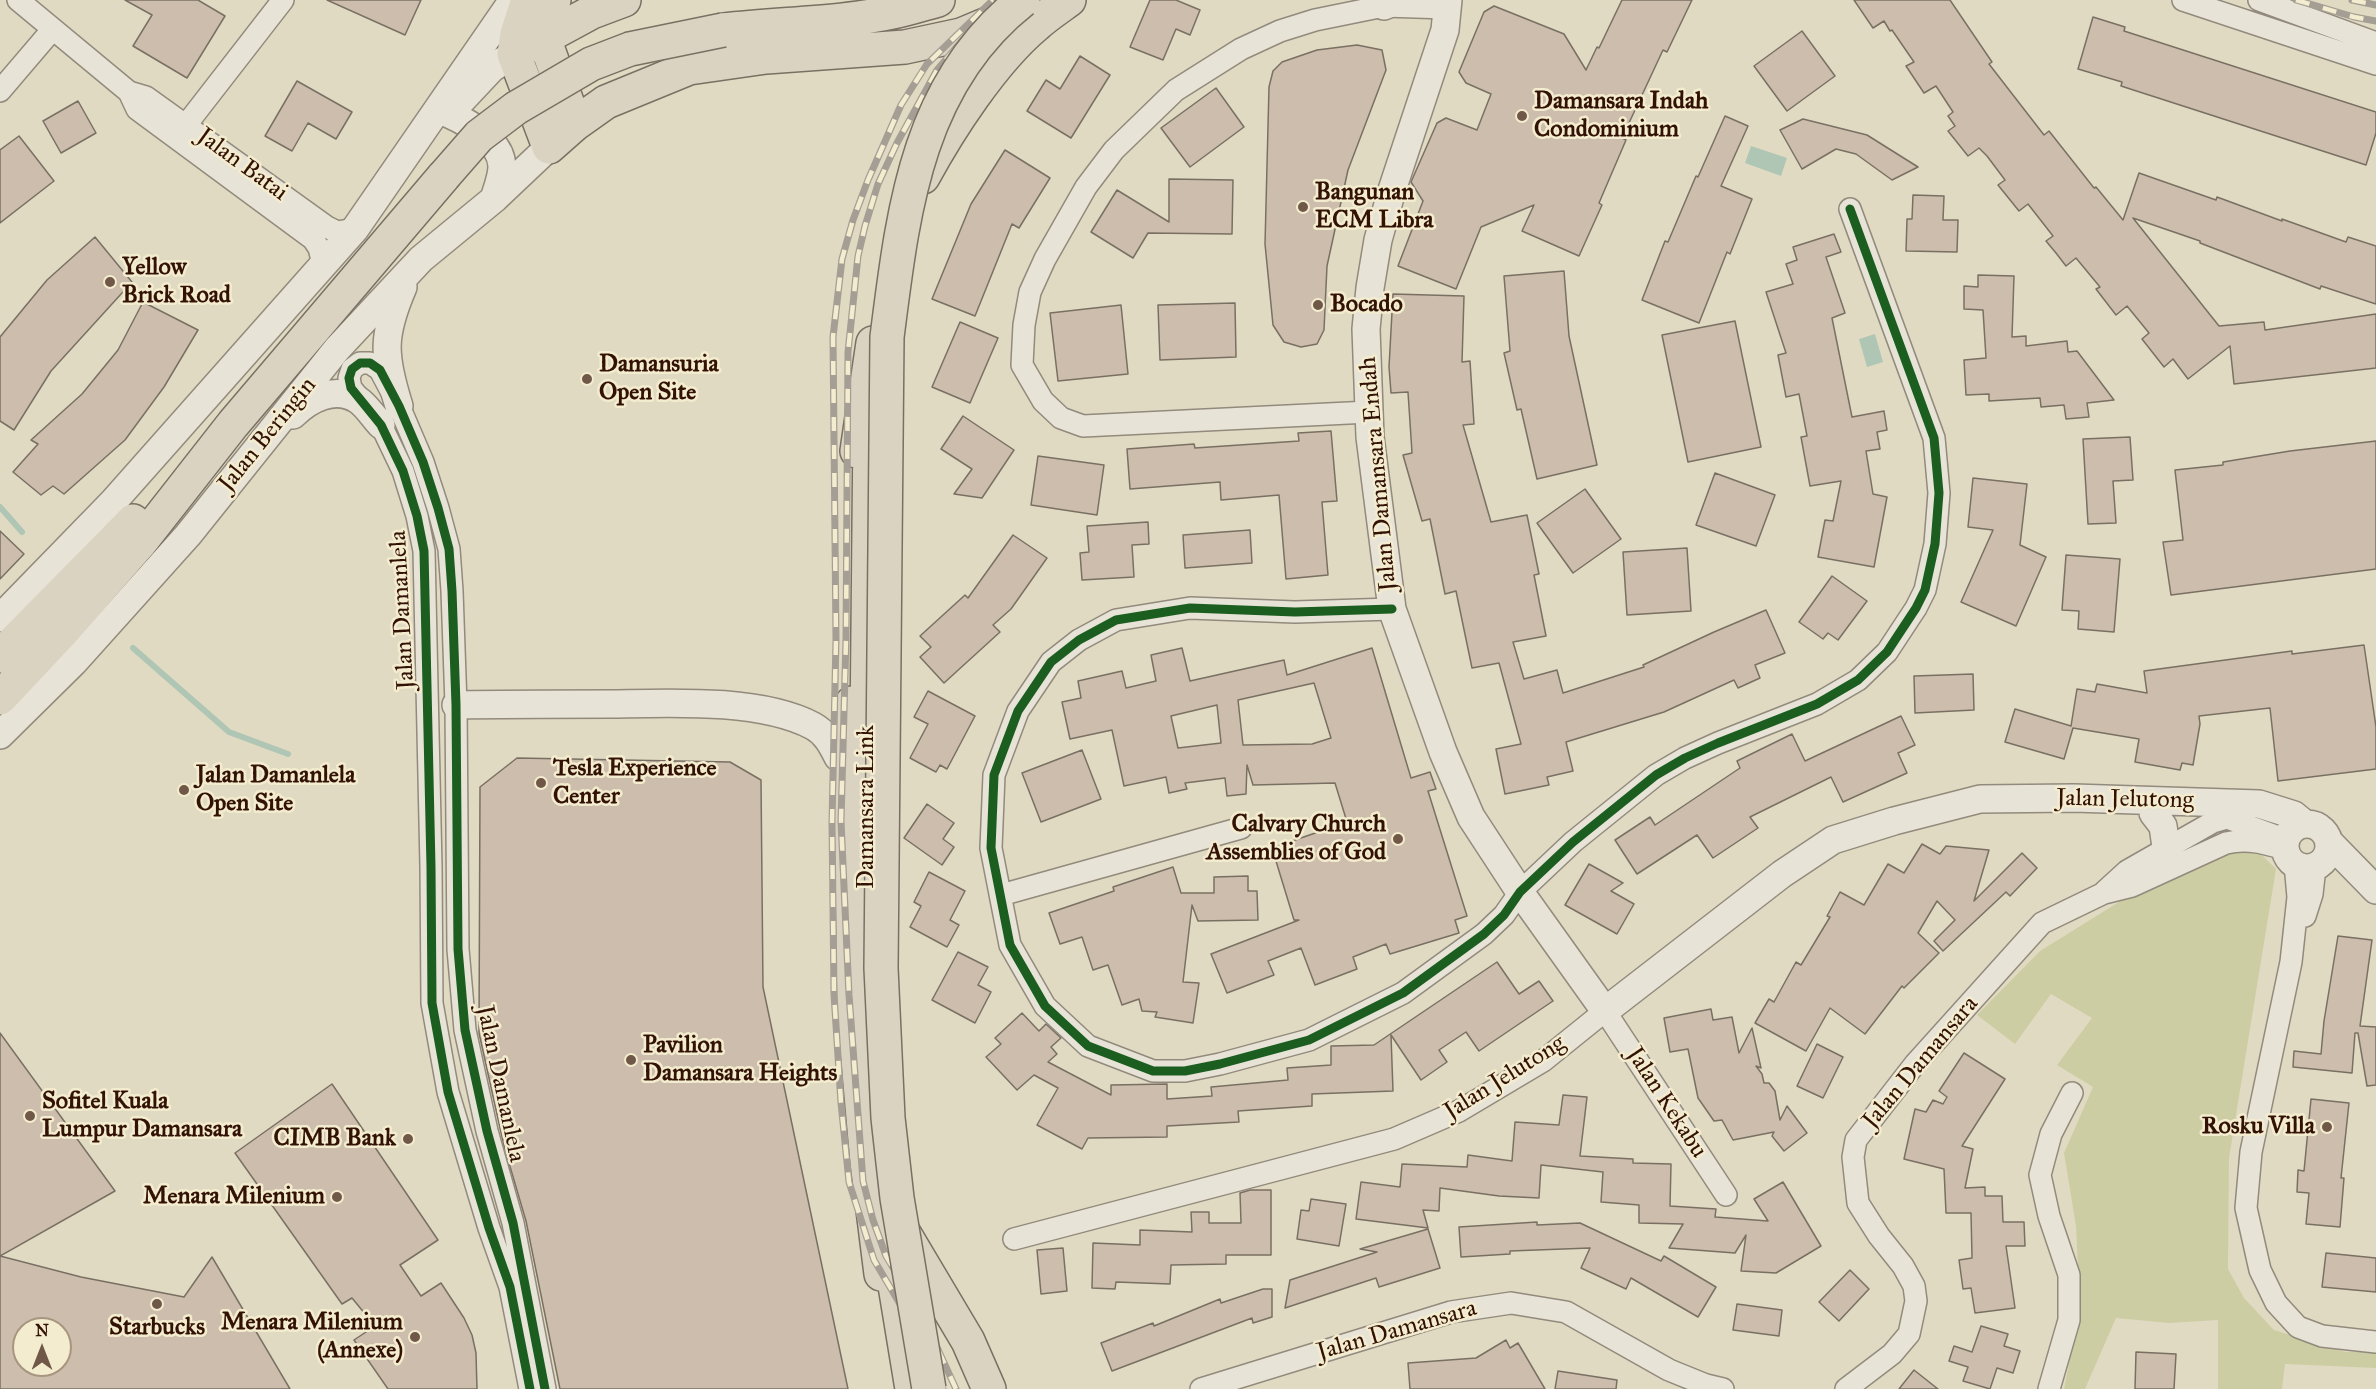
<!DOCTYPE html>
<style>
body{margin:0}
#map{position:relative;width:2376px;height:1389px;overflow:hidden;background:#e1dac2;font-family:"IM FELL Great Primer",serif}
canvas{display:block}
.north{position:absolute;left:12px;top:1317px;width:60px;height:60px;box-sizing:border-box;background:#f4eccf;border:2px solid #a7957f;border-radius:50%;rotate:0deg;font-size:16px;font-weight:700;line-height:24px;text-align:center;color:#331206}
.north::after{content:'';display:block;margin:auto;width:21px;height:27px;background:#705848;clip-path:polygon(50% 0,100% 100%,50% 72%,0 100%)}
</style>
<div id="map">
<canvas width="2376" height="1389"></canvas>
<div class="north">N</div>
</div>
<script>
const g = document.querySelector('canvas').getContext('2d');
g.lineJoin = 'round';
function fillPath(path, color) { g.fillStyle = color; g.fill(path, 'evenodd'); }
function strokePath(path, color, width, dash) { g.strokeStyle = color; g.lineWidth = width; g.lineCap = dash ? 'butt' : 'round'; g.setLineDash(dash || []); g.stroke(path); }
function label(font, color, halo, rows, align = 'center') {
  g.font = font + ' "IM FELL Great Primer",serif'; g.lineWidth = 5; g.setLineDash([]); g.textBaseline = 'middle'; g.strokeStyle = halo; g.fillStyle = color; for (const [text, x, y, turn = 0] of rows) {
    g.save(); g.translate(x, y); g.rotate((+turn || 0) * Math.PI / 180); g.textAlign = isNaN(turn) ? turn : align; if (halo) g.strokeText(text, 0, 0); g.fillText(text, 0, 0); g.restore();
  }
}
fillPath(new Path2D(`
 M2256,849L2276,869L2229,1158L2228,1269L2244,1298L2274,1330L2345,1352L2376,1351V1368L2285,1364L2282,1389H2218V1320L2169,1323L2116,1318L2085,1389H2064L2080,1309L2076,1226L2064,1153L2093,1087L2057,1065L2092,1018L2051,994L2015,1044L1977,1015L2040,951L2143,887L2230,852Z`), '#cdcda4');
fillPath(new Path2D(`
 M1751,146L1787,158L1781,176L1745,163Z
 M1875,334L1883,362L1867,367L1859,339Z`), '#afc6b4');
strokePath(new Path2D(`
 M0,507L22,532
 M133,648L229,732L288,754`), '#afc6b4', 6);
const building = new Path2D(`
 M125,0H198L225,16L187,78L133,46L152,15Z
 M327,0H421L405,35Z
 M1150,0H1176L1200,10L1190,35L1176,29L1163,60L1130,47Z
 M1622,0H1692L1667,52L1663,50L1622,138L1626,140L1599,203L1602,205L1579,256L1522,231L1534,205L1481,227L1456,289L1398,266L1423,201L1411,182L1437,123L1446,118L1477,130L1491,94L1466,83L1459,72L1484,12L1494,6L1564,34L1586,70L1597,47L1599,48Z
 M1854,0H1950L1992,62L1989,64L2044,135L2049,131L2094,188L2096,187L2123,220L2139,173L2216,200L2217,197L2282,221V219L2346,242L2348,237L2376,246V304L2321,286L2320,289L2200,243V241L2133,218L2219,326L2264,322L2265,330L2376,314V368L2234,384L2230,346L2188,379L2173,359L2164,367L2142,339L2149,333L2127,306L2116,315L2096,289L2100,287L2076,258L2066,266L2056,253L2046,241L2053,236L2028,204L2019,211L1998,185L2005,180L1987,156L1979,148L1968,156L1948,131L1955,126L1948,116L1953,112L1936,86L1924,93L1906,66L1914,62L1892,30L1890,31L1884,21L1873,28Z
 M2093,17L2125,27L2124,31L2376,112V133L2366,165L2121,86L2122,82L2078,69Z
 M1802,31L1835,76L1787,111L1754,66Z
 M1357,45L1382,50L1386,70L1348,170L1327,266L1324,330L1317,344L1301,347L1284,342L1273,325L1265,244L1269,87L1273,71L1282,62L1317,50Z
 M1080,56L1110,75L1071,138L1027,111L1046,80L1060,89Z
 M297,81L352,112L336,139L308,123L292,151L265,136Z
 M1216,88L1244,127L1190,167L1161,128Z
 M78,101L96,133L61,153L43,121Z
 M1725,116L1748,126L1721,186L1752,199L1730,254L1727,252L1699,323L1642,300L1665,241L1668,242L1696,176L1698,177Z
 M1803,119L1867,135L1918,167L1892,180L1856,154L1836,149L1802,169L1780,130Z
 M19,136L54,181L0,223V150Z
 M1005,150L1050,178L1019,228L1012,224L975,316L932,299L971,204Z
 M1169,179L1233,180L1232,234L1148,233L1133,258L1091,232L1117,190L1169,222Z
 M1913,195L1944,196L1943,220H1958L1957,252L1906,251L1907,219H1912Z
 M1834,234L1841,252L1826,257L1845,313L1832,318L1852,417L1884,411L1887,430L1877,432L1880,449L1866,451L1873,494L1887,497L1874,567L1818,557L1825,520L1833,521L1841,481L1810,486L1801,437L1807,436L1799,394L1786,397L1778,355L1786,353L1766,292L1793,284L1786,264L1797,260L1793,247Z
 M95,237L132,282L51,371L14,430L0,421V337L47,280Z
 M1564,271L1569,336L1597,465L1537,479L1521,409L1517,410L1504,353L1510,351L1504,276Z
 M1978,275L2014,276L2012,337L2026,336V346L2067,341L2068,352L2077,351L2114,400L2087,403L2089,417L2066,419L2064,405L2041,407L2040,398L1989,401V394L1966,395L1964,360L1986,358L1983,310L1964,309V286L1978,287Z
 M1393,294L1464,296L1462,362L1470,361L1474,424L1463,425L1491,522L1527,515L1539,574L1534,575L1546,636L1513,642L1524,679L1557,670L1563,693L1644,667L1643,665L1714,632L1766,610L1785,653L1755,665L1760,678L1738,688L1734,680L1664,712L1566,742L1573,771L1547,777L1549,785L1505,794L1496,749L1521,744L1499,663L1472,668L1456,591L1445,594L1430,519L1422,521L1403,455L1412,453L1408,392L1391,393L1389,367Z
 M143,302L198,330L164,387L125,440L64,494L53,486L41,495L13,472L38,444L31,440L82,394L118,350Z
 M1235,303L1236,357L1160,360L1158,305Z
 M1121,305L1128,374L1058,381L1050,313Z
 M1735,321L1761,447L1688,462L1662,335Z
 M960,322L998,338L970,403L932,387Z
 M963,416L1014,450L982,498L954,494L972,469L941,449Z
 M1331,431L1337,501L1322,502L1328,575L1286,579L1279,495L1221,500L1220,482L1130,489L1127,449L1194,444L1195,448L1299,441L1298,433Z
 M2130,437L2133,480L2113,481L2116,523L2088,524L2083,439Z
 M2376,441V569L2171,595L2163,542L2183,540L2175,470L2223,465V462L2290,451Z
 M1038,456L1104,465L1097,515L1031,505Z
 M1715,473L1775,495L1756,546L1696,525Z
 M1973,478L2027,484L2020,545L2046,557L2016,626L1961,602L1993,530L1968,527Z
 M1585,489L1621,539L1573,573L1537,523Z
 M1148,522L1149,544L1132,545L1134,577L1082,580L1080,553L1089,552L1087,526Z
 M1250,530L1252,563L1185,568L1183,535Z
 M0,531L24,554L0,579Z
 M1013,535L1047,558L1011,609L993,625L1000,632L944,683L920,657L931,647L920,636L965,595L968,598Z
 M1687,548L1691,611L1627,615L1623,552Z
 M2066,555L2120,559L2114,632L2078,629L2079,611L2062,610Z
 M1832,576L1867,601L1838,640L1828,633L1823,639L1799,622Z
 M2364,645L2376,727V769L2278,781L2270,708L2199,716L2200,724L2193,765L2182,763L2180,770L2135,762L2139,739L2073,728L2064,759L2005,742L2015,709L2071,726L2077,689L2095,692L2097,684L2147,693L2144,671L2292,651V654Z
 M1182,648L1190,681L1284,660L1287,675L1372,648L1411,778L1430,772L1436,789L1428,791L1467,916L1455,920L1459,933L1390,954L1386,944L1353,957L1357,969L1315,985L1301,948L1268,961L1274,975L1227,993L1211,954L1299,920H1294L1272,848L1347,822L1335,783L1253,785L1247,765L1246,794L1227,796L1225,778L1185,783L1187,789L1169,793L1166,777L1124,786L1112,730L1070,739L1062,702L1081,698L1078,681L1122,671L1126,688L1156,681L1151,655ZM1314,683L1331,738L1312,744L1243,745L1238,700ZM1217,705L1221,743L1178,748L1171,716Z
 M1973,674L1974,710L1915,713L1914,676Z
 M928,691L975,716L947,769L940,765L936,772L910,758L928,724L914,717Z
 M1901,716L1915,745L1898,753L1907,773L1843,802L1831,777L1750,817L1758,828L1713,858L1697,835L1637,874L1615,840L1650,817L1655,825L1740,768L1737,761L1792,734L1805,761Z
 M1082,750L1101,799L1041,822L1022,773Z
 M517,758L730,762L761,780L763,987L848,1389H560L526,1221L504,1146L479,1033L480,787Z
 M927,804L954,823L943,839L954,847L942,865L904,838Z
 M1922,844L1940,854L1946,846L1989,850L1974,901L2022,853L2037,868L2010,896L2006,892L1943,951L1934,941L1955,920L1937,901L1918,933L1939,953L1904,988L1902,986L1865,1034L1830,1008L1806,1051L1755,1023L1769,999L1774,1002L1796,962L1801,965L1830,917L1827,916L1840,892L1864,905L1888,864L1904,873Z
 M1589,864L1623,883L1611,891L1634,904L1617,934L1565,905Z
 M1173,867L1181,893H1214V877L1248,876V891H1257L1258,920L1198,921L1192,905L1183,982L1199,983L1193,1023L1155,1017L1157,1012L1142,1011L1139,999L1122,1005L1108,965L1093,970L1082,937L1060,944L1049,913L1114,891L1113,887Z
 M929,872L965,891L950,920L959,925L947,947L910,927L921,906L914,902Z
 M2338,936L2372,940L2360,1026L2376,1027V1085L2367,1086L2358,1033H2355L2352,1073L2293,1067L2294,1051L2321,1054L2324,1021Z
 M958,952L988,967L978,985L991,992L975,1023L932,1000Z
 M1497,962L1519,994L1539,981L1553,1001L1479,1051L1466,1032L1439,1050L1447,1062L1421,1080L1391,1035L1393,1091L1312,1094V1106L1238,1111L1239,1122L1167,1126V1137L1088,1138L1082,1149L1037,1125L1058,1088L1034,1075L1017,1090L986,1057L1001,1044L995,1038L1022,1013L1039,1031L1046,1024L1061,1038L1051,1047L1057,1054L1048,1062L1111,1095V1085L1167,1084V1099L1212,1096L1211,1087L1288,1080L1287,1068L1331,1065V1046L1374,1045Z
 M1711,1009L1713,1020L1732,1017L1739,1053L1752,1028L1761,1068L1756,1066L1762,1074L1764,1083H1769L1775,1091L1780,1120L1787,1106L1807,1133L1784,1151L1772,1136L1774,1132L1733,1140L1722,1120L1714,1121L1698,1098L1688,1049L1670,1052L1664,1018Z
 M0,1033L115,1191L0,1256Z
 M1817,1044L1843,1057L1823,1098L1797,1086Z
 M1964,1053L2005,1079L1962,1146L1973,1149L1965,1188L1985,1187V1196H2002L2003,1222H2024L2025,1246H2006L2015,1308L1975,1313L1971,1288L1963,1289L1959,1260L1972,1258L1971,1213H1946L1944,1169L1904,1159L1915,1109L1926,1112L1933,1100L1943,1104L1947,1097L1939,1091Z
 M332,1084L438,1240L400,1265L421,1296L441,1283L464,1318L472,1335L476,1353L477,1389H388L354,1340L375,1326L352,1298L342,1304L235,1153Z
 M1563,1095L1587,1097L1580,1156L1633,1159V1163L1671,1164L1670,1206L1716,1209L1715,1217L1768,1221L1754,1199L1783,1182L1821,1246L1776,1273L1741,1271L1746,1235L1735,1253L1669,1248L1683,1224L1639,1223V1205L1601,1202L1603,1172L1541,1165L1539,1198L1499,1196L1440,1188L1439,1211L1423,1210L1428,1228L1356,1219L1361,1182L1400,1187L1402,1164L1467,1167L1468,1155L1512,1161L1515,1122L1559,1125Z
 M2311,1099L2349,1103L2341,1178H2344L2340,1227L2306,1224L2309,1193L2297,1192L2298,1170L2304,1171Z
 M1250,1190H1271V1255H1226V1264L1171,1265L1170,1284L1116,1282L1115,1289L1092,1288L1093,1243L1140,1245V1230L1192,1232L1191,1212H1209V1223H1241L1240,1193Z
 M1311,1199L1346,1204L1339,1246L1297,1239L1301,1210L1309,1211Z
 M1537,1222V1225L1580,1223L1661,1261L1664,1256L1716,1287L1698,1317L1631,1278L1626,1289L1581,1268L1590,1248L1510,1251V1254L1461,1257L1459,1227Z
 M1428,1229L1440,1268L1379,1287L1376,1278L1285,1308L1290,1280L1377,1252L1360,1249Z
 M1063,1248L1067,1291L1041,1294L1037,1250Z
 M2326,1253L2376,1258V1292L2322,1287Z
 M0,1256L81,1277L184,1297L212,1257L290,1389H0ZM24,1329H60V1365H24Z
 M1850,1270L1869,1289L1839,1321L1819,1302Z
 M1263,1289H1272V1317L1253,1323L1252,1318L1112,1371L1101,1343L1153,1323L1154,1326L1220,1299L1221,1303Z
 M1737,1304L1782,1310L1779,1336L1733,1330Z
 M1981,1326L2008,1334L2004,1346L2020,1351L2013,1373L1997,1368L1990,1389L1963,1381L1968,1367L1949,1361L1954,1346L1972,1352Z
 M1506,1340L1510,1348L1518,1343L1545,1389H1410L1408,1363L1476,1358Z
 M2136,1352L2176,1354L2174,1389H2135Z
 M1914,1370L1938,1389H1899Z
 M1558,1371L1617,1380L1616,1389H1555Z`);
fillPath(building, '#ccbdac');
strokePath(building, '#797063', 1.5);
const minor = new Path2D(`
 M18,0L129,92L146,97L327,227L337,232L355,229
 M2183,0L2376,64
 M2259,0L2376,43
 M0,91L52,30
 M129,92L137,109L313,239L319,248L323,264
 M186,125L283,0
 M1369,412L1083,426L1061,418L1043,401L1022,365L1024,325L1030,292L1045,259L1086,187L1114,150L1176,90L1241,49L1280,31L1315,20L1384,6L1447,8
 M1392,609L1295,612L1190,608L1116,620L1079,640L1051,662L1018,711L994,775L991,848L1010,945L1045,1006L1088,1046L1153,1071H1185L1220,1064L1309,1040L1403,993L1484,934L1504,915L1520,892L1573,842L1656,775L1685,758L1718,743L1817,704L1858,680L1887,652L1916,608L1925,590L1935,544L1939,493L1934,438L1850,209
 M2295,864L2298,897L2291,962L2251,1152L2246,1208L2260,1270L2276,1303L2298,1327L2322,1336L2376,1342
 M2104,892L2127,871L2213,822L2227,818L2276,836
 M1001,895L1241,828
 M2305,916L2312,894L2315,867
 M1014,1239L1394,1139L1459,1111L1543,1061L1605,1011L1726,1195
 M530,1389L510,1287L489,1228L448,1092L432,1003L431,867L424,551L417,516L403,471L381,425L351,388L349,378L352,369L360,363H370L380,370L399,406L423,462L438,508L449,549L452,591L456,705L458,949L465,1030L487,1131L513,1223L545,1389
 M1201,1389L1451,1312L1511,1303L1566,1312L1669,1370L1706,1385L1723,1389
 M1846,1389L1892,1354L1909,1334L1916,1301L1914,1286L1903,1266L1879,1236L1858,1203L1853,1157L1856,1140L1915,1064L2042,923L2104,893L2132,886L2226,843C2248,838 2264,843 2285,849
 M2049,1389L2069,1320V1275L2049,1216L2040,1175L2051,1134L2072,1093`);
const tertiary = new Path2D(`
 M1448,0L1445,30L1392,190L1378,240L1370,288L1366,329L1370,437L1392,609L1443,752L1471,817L1520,892L1605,1011L1782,874L1833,840L1894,821L1980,799L2074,798L2259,804L2294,815L2305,824
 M1384,6L1398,0
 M462,100L492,68L514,54
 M449,114C469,123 501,141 502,166C502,177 497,189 494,199
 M399,406C383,355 382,336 403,287
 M293,415C309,399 335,385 358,400C367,406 374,418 381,425
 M0,618L113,502L355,229L513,0
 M456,705C507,704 559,704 611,704C669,703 760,698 813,726C826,733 832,745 838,757
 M0,735L74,662L188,535L337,349L421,259L494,199L549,147
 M2153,813L2163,826L2166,847
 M2285 846a22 22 0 1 1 44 0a22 22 0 1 1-44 0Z
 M2330,843L2376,890`);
const motorway = new Path2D(`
 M528,0L517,34L514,54L549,147L575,124L606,102L689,68L766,57L905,47L961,35L1009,15
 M554,0L544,27V38L575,124
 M723,30C780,23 838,24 893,12C908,9 923,4 938,0
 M531,45L592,12L624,0
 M923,177C949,129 993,61 1036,25C1046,16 1058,8 1069,0
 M857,451L873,343
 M0,656L133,521
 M0,698L62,632L139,544L233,424L444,176
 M852,703L851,805L854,1015L867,1162L881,1274
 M867,730L870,428
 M905,1235L968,1341L989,1389
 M889,1249L912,1389`);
strokePath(minor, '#928a7c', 24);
strokePath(tertiary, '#928a7c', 30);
strokePath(motorway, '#797063', 36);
strokePath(minor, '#e7e3d7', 21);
strokePath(tertiary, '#e7e3d7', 27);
strokePath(motorway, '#dbd3c2', 33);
const rail = new Path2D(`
 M2296,0L2354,17L2376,21
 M2352,0L2376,5
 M943,1389L913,1326L874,1260L849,1182L841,1103L834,994L832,822L836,639L833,337L842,259L853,220L868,180L901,105L927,64L993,0
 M956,1389L924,1319L886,1256L873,1220L863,1181L849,995L841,821L846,639L848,352L858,256L865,226L878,184L897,143L937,70L967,35L1018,0`);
strokePath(rail, '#a59e94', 7);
strokePath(rail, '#f4eccf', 4.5, [14]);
const motorwayBridge = new Path2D(`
 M444,176L479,136L516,108L591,64L630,49L723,30
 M929,1389L897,1198L888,1118L881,968L887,337C903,212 916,84 1023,0`);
strokePath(motorwayBridge, '#797063', 36, []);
strokePath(motorwayBridge, '#dbd3c2', 33);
strokePath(new Path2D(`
 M1392,609L1295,612L1190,608L1116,620L1079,640L1051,662L1018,711L994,775L991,848L1010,945L1045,1006L1088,1046L1153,1071H1185L1220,1064L1309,1040L1403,993L1484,934L1504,915L1520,892L1573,842L1656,775L1685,758L1718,743L1817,704L1858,680L1887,652L1916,608L1925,590L1935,544L1939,493L1934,438L1850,209
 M530,1389L510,1287L489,1228L448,1092L432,1003L431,867L424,551L417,516L403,471L381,425L351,388L349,378L352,369L360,363H370L380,370L399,406L423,462L438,508L449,549L452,591L456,705L458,949L465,1030L487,1131L513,1223L545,1389`), '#1b5e20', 9);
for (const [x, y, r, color] of [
 [1522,116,6,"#705848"],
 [1303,207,6,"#705848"],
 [110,282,6,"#705848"],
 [1318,305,6,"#705848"],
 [587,379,6,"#705848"],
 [541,783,6,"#705848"],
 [184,790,6,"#705848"],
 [1398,839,6,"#705848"],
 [631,1060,6,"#705848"],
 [30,1116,6,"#705848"],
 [2327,1127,6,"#705848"],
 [408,1139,6,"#705848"],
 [337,1197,6,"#705848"],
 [157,1304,6,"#705848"],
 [415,1337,6,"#705848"]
]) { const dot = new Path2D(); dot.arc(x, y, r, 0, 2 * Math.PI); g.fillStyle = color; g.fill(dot); strokePath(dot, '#f4eccf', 2); }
label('bold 24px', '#331206', '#f4eccf', [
 ["Damansara Indah",1534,102],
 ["Condominium",1534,130],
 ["Bangunan",1315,193],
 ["ECM Libra",1315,221],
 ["Yellow",122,268],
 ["Brick Road",122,296],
 ["Bocado",1330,305],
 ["Damansuria",599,365],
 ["Open Site",599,393],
 ["Tesla Experience",553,769],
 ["Center",553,797],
 ["Jalan Damanlela",196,776],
 ["Open Site",196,804],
 ["Calvary Church",1386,825,"right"],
 ["Assemblies of God",1386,853,"right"],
 ["Pavilion",643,1046],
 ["Damansara Heights",643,1074],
 ["Sofitel Kuala",42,1102],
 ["Lumpur Damansara",42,1130],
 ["Rosku Villa",2315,1127,"right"],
 ["CIMB Bank",396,1139,"right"],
 ["Menara Milenium",325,1197,"right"],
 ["Menara Milenium",403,1323,"right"],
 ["(Annexe)",403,1351,"right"],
 ["Starbucks",157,1328,"center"]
], 'left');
label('24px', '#331206', '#f4eccf', [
 ["Jalan Batai",242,165,36],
 ["Jalan Beringin",268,435,-51],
 ["Jalan Damansara Endah",1379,474,-95],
 ["Jalan Damanlela",403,610,-93],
 ["Jalan Jelutong",2125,800,1],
 ["Damansara Link",867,807,-90],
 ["Jalan Damansara",1921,1063,-50],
 ["Jalan Jelutong",1505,1078,-32],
 ["Jalan Damanlela",500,1084,78],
 ["Jalan Kekabu",1666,1103,57],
 ["Jalan Damansara",1397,1331,-16]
]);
</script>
